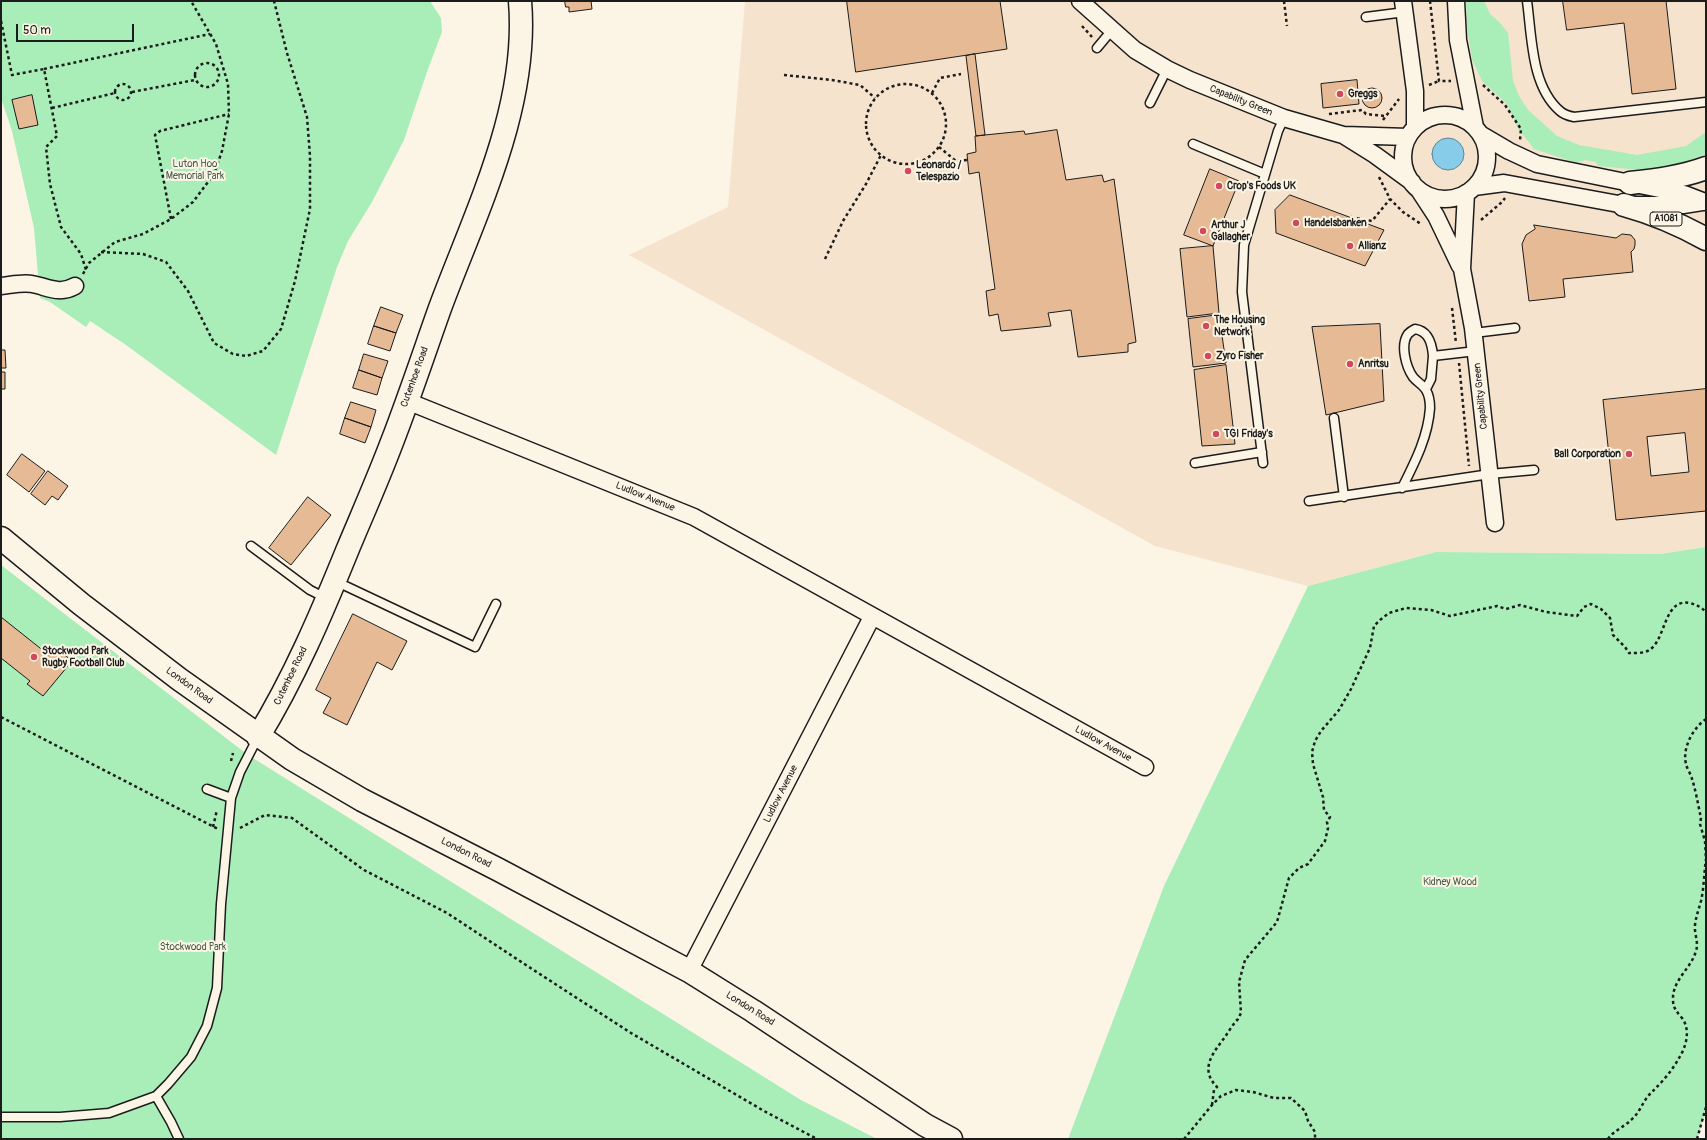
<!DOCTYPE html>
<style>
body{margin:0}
#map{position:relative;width:1707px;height:1140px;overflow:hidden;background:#fcf5e5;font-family:Pangolin,sans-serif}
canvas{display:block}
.frame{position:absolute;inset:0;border:2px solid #1c1c1c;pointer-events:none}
.scale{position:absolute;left:16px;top:24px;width:118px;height:18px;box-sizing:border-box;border:2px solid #1c1c1c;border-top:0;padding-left:5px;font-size:12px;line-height:14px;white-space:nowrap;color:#1c1c1c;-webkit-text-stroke:3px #fcf5e5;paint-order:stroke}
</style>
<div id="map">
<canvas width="1707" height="1140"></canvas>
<div class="frame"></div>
<div class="scale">50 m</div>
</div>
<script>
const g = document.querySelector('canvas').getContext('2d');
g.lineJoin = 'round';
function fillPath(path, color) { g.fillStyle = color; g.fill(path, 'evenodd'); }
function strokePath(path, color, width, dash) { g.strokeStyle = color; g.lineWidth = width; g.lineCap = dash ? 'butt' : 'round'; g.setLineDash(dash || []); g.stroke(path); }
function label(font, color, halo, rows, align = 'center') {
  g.font = font + ' Pangolin,sans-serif'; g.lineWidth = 4; g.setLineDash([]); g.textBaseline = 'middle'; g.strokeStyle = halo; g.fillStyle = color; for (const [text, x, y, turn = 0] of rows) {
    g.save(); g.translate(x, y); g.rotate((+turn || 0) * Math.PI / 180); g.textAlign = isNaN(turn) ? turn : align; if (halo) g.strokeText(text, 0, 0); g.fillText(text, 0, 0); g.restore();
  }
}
fillPath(new Path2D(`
 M745,1H1706V547L1660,554L1436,552L1308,586L1155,546L629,255L728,207Z`), '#f5e3cd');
fillPath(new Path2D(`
 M1,1H430L441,18L442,32L428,69L404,140L372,202L348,241L337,267L276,455L126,345L90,321L86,327L50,302L40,298L34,228L12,131L1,98Z
 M1466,1H1484L1490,14L1500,23L1508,33L1513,81L1519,96L1528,110L1557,136L1579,145L1637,155L1686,146L1706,132V154L1673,167L1640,170L1598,166L1596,162L1585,160L1577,163L1534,149L1518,128L1507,104L1482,81L1472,59L1467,27Z
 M1706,547V1111L1697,1139H1068L1164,886L1308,586L1436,552L1660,554Z
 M1,565L248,755L801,1100L877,1139H1Z`), '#a9edb8');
const water = new Path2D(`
 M1432 154a16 16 0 1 1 32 0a16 16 0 1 1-32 0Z`);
fillPath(water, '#87cde9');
strokePath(water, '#5c8697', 1);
const building = new Path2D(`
 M565,1H591L592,9L569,12V7H566Z
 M847,1H1000L1007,49L856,72Z
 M1563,1H1666L1676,89L1632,94L1624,23L1567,30Z
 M975,54L985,135L976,136L966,56Z
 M1357,80L1359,104L1323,108L1321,84Z
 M1362 98a10 10 0 1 1 20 0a10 10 0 1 1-20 0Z
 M32,95L38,125L19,129L12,100Z
 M1057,130L1066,180L1102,175L1104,182L1114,179L1136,342L1128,344V352L1078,357L1071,310L1048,313L1051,326L1001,331L998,314L989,316L986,291L995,289L979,172L969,174L967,154L976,152L975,136L1024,131L1025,134Z
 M1210,169L1239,181L1213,246L1184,235Z
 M1290,195L1384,230L1365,266L1276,233L1275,210Z
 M1534,225L1616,238L1622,234L1631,235L1635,240V245L1634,249L1631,252L1633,272L1563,279L1565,297L1529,301L1522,244L1526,235L1535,229Z
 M1213,246L1219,313L1187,317L1180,249Z
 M381,307L403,315L396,333L374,326Z
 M1219,315L1226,363L1193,367L1188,319Z
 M1380,324L1384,401L1326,415L1312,327Z
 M374,326L396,333L390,351L368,344Z
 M1,350H5L6,368H1Z
 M364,354L388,361L382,378L359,370Z
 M1226,365L1235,444L1202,446L1194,370Z
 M359,370L382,378L377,395L353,388Z
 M1,372H5V389H1Z
 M1706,389V511L1616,520L1603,400ZM1685,433L1689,472L1651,476L1647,437Z
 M351,402L376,410L371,427L345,418Z
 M345,418L371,427L365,443L340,434Z
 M22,454L45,471L29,492L7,475Z
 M48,471L68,486L58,500L52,496L45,505L31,494Z
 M308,497L331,515L291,565L269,548Z
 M353,614L407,641L392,670L377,662L347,725L323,713L331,698L316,690Z
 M1,617L50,656L56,648L72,661L43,696L27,684L30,681L1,658Z`);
fillPath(building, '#e5ba95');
strokePath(building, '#1c1c1c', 1);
const lane = new Path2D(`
 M1527,1C1532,37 1531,86 1560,111C1563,114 1569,116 1574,117L1706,102
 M1366,17L1405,12
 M1097,48L1112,30
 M1150,103L1167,69
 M1193,144L1265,174
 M1474,333L1515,328
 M1426,389L1431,379L1433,356
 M1334,418L1344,497
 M1195,463L1262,452
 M1263,463L1242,292L1244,245L1278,131L1284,118
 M1402,488C1415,462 1428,437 1430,408C1430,402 1429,395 1426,390C1423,385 1417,382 1413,377C1406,367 1400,345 1408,334C1410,332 1413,330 1415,329C1429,331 1432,344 1433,356L1476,351
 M1309,501L1490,474L1534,470
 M251,546L310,590L326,598
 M335,581L475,647L496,604
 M207,789L231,798
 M156,1096L171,1122L179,1139
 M1,1117H60L109,1113L156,1096L168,1084L191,1057L207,1026L217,988L221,904L231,798L240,772L258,737`);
const street = new Path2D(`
 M1080,1L1135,50L1167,69L1190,80L1284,118L1343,135L1375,155L1412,182
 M1403,1L1415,91V127
 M1456,1L1458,40L1475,127
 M1403 157a42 42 0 1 1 84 0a42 42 0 1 1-84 0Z
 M1480,134L1509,151L1537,164L1684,194L1705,202
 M1344,135L1408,137
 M1474,187L1504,183L1624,205H1683L1702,202
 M1419,190L1436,216L1460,266
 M1466,193L1462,269L1473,328L1495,523
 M1,286C11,285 23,282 32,284C48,287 59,295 75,286
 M407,401L694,517L1145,767
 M689,971L872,617`);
const secondary = new Path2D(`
 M1,538L81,604L179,679L292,759L362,800L499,870L689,971L753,1011L925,1125L951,1139
 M258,737C294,678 321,615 347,551C362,515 378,479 392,442C409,398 424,353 440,308C476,211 529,107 520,1`);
const highway = new Path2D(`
 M1630,183C1656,180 1682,177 1706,168
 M1624,205C1653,213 1679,224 1706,239`);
strokePath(lane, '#1c1c1c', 11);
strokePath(street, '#1c1c1c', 19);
strokePath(secondary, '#1c1c1c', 25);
strokePath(highway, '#1c1c1c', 25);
strokePath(new Path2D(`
 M1284,1L1287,26
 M1430,1L1439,81H1451
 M1,21L12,75L44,69L57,136L46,147L50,184L61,227L81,254L86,270
 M1082,26L1092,37
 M195 75a12 12 0 1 1 24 0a12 12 0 1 1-24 0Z
 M44,69L210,34
 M784,75L832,80L860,85L875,98
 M115 92a8 8 0 1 1 16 0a8 8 0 1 1-16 0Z
 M866 124a40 40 0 1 1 80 0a40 40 0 1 1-80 0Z
 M1429,85L1439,81
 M1483,85L1505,105L1521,129L1520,140
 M132,92L195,80
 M932,93L940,78L961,74
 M52,108L115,93
 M1329,114L1362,110L1366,114L1385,116
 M1383,120L1399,99
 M939,147L956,161L967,160
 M1379,177L1390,199L1403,212L1421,224
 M1351,217L1372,221L1390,199
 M171,219L155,135L160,131L229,114
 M1481,220L1502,202L1505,198
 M101,252L143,254L166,262L188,291L214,343L233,354L246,356L263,351L281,329L295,281L310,209V156L307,117L287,53L274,1
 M825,259L843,221L866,184L881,155
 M83,274L89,263L115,242L143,234L171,219L193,202L214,174L222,151L229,114L228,84L216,44L191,1
 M1452,308L1456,343
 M1459,363L1469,466
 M1,717L218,829
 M1706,719C1693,728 1682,748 1686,764C1687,769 1691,774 1692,779C1696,791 1698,805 1701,818L1700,824L1705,841L1706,859
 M231,761L233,753
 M213,827L217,810
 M240,828L265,815L292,818L364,870L447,913L532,969L631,1033L764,1111L817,1139
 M1212,1105L1214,1090L1217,1087C1199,1069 1213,1053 1225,1037C1229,1031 1233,1024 1238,1019L1241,1013L1239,982L1245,960L1277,922L1289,878L1299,868L1308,864L1325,841L1328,828L1327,822L1330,817L1324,810L1323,797L1313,764L1312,752L1315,741L1321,731L1339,710L1351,689L1370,648L1374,626L1380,620L1389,613L1406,608L1431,610L1450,616L1497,606L1506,609L1520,605L1546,612L1577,616L1584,607L1591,604L1601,609L1610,618L1613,635L1625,647L1629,653C1636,653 1646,654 1652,648C1666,635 1665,598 1690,603C1697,605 1701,607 1706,612
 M1184,1139L1212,1105L1221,1096L1236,1090L1253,1092L1274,1098H1291L1305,1111L1308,1121L1315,1132V1139
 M1608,1139C1613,1131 1624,1127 1631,1120C1640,1113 1643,1100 1651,1093C1661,1083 1672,1071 1679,1058C1686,1047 1691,1030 1682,1018C1677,1012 1673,1008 1673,1000C1672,980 1691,969 1696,951C1699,942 1694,934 1695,925C1696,916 1699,909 1701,901C1704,888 1704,873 1706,859
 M1697,1139L1706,1107`), '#1c1c1c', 2.5, [3, 3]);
strokePath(lane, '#fcf5e5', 8);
strokePath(street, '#fcf5e5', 16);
strokePath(secondary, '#fcf5e5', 22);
strokePath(highway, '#fcf5e5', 22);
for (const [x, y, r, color] of [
 [1340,94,4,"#d1495b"],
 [908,171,4,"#d1495b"],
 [1219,186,4,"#d1495b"],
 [1296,223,4,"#d1495b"],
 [1203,231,4,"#d1495b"],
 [1350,246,4,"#d1495b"],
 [1206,326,4,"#d1495b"],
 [1208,356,4,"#d1495b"],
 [1350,364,4,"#d1495b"],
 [1216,434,4,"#d1495b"],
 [1629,454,4,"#d1495b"],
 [34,657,4,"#d1495b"]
]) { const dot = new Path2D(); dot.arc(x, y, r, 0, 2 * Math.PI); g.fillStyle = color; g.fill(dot); strokePath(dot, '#fcf5e5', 1.5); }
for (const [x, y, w] of [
 [1666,219,32]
]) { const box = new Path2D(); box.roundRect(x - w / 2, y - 7, w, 14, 3); g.fillStyle = '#fcf5e5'; g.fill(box); strokePath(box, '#1c1c1c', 1); }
label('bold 9px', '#1c1c1c', null, [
 ["A1081",1666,219]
]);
label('bold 10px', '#1c1c1c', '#fcf5e5', [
 ["Greggs",1348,94],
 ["Leonardo /",916,165],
 ["Telespazio",916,177],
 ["Crop's Foods UK",1227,186],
 ["Handelsbanken",1304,223],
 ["Arthur J",1211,225],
 ["Gallagher",1211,237],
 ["Allianz",1358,246],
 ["The Housing",1214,320],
 ["Network",1214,332],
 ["Zyro Fisher",1216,356],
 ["Anritsu",1358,364],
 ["TGI Friday's",1224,434],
 ["Ball Corporation",1621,454,"right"],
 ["Stockwood Park",42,651],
 ["Rugby Football Club",42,663]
], 'left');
label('10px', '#1c1c1c', '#fcf5e5', [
 ["Capability Green",1241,101,22],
 ["Cutenhoe Road",415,377,-70],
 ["Capability Green",1481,396,-96],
 ["Ludlow Avenue",645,497,22],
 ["Cutenhoe Road",291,676,-64],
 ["London Road",189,686,36],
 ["Ludlow Avenue",1103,744,29],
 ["Ludlow Avenue",781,794,-63],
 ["London Road",466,853,27],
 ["London Road",750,1009,32]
]);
label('10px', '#465b4b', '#fcf5e5', [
 ["Luton Hoo",195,164],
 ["Memorial Park",195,176],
 ["Kidney Wood",1450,882],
 ["Stockwood Park",193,947]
]);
</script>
